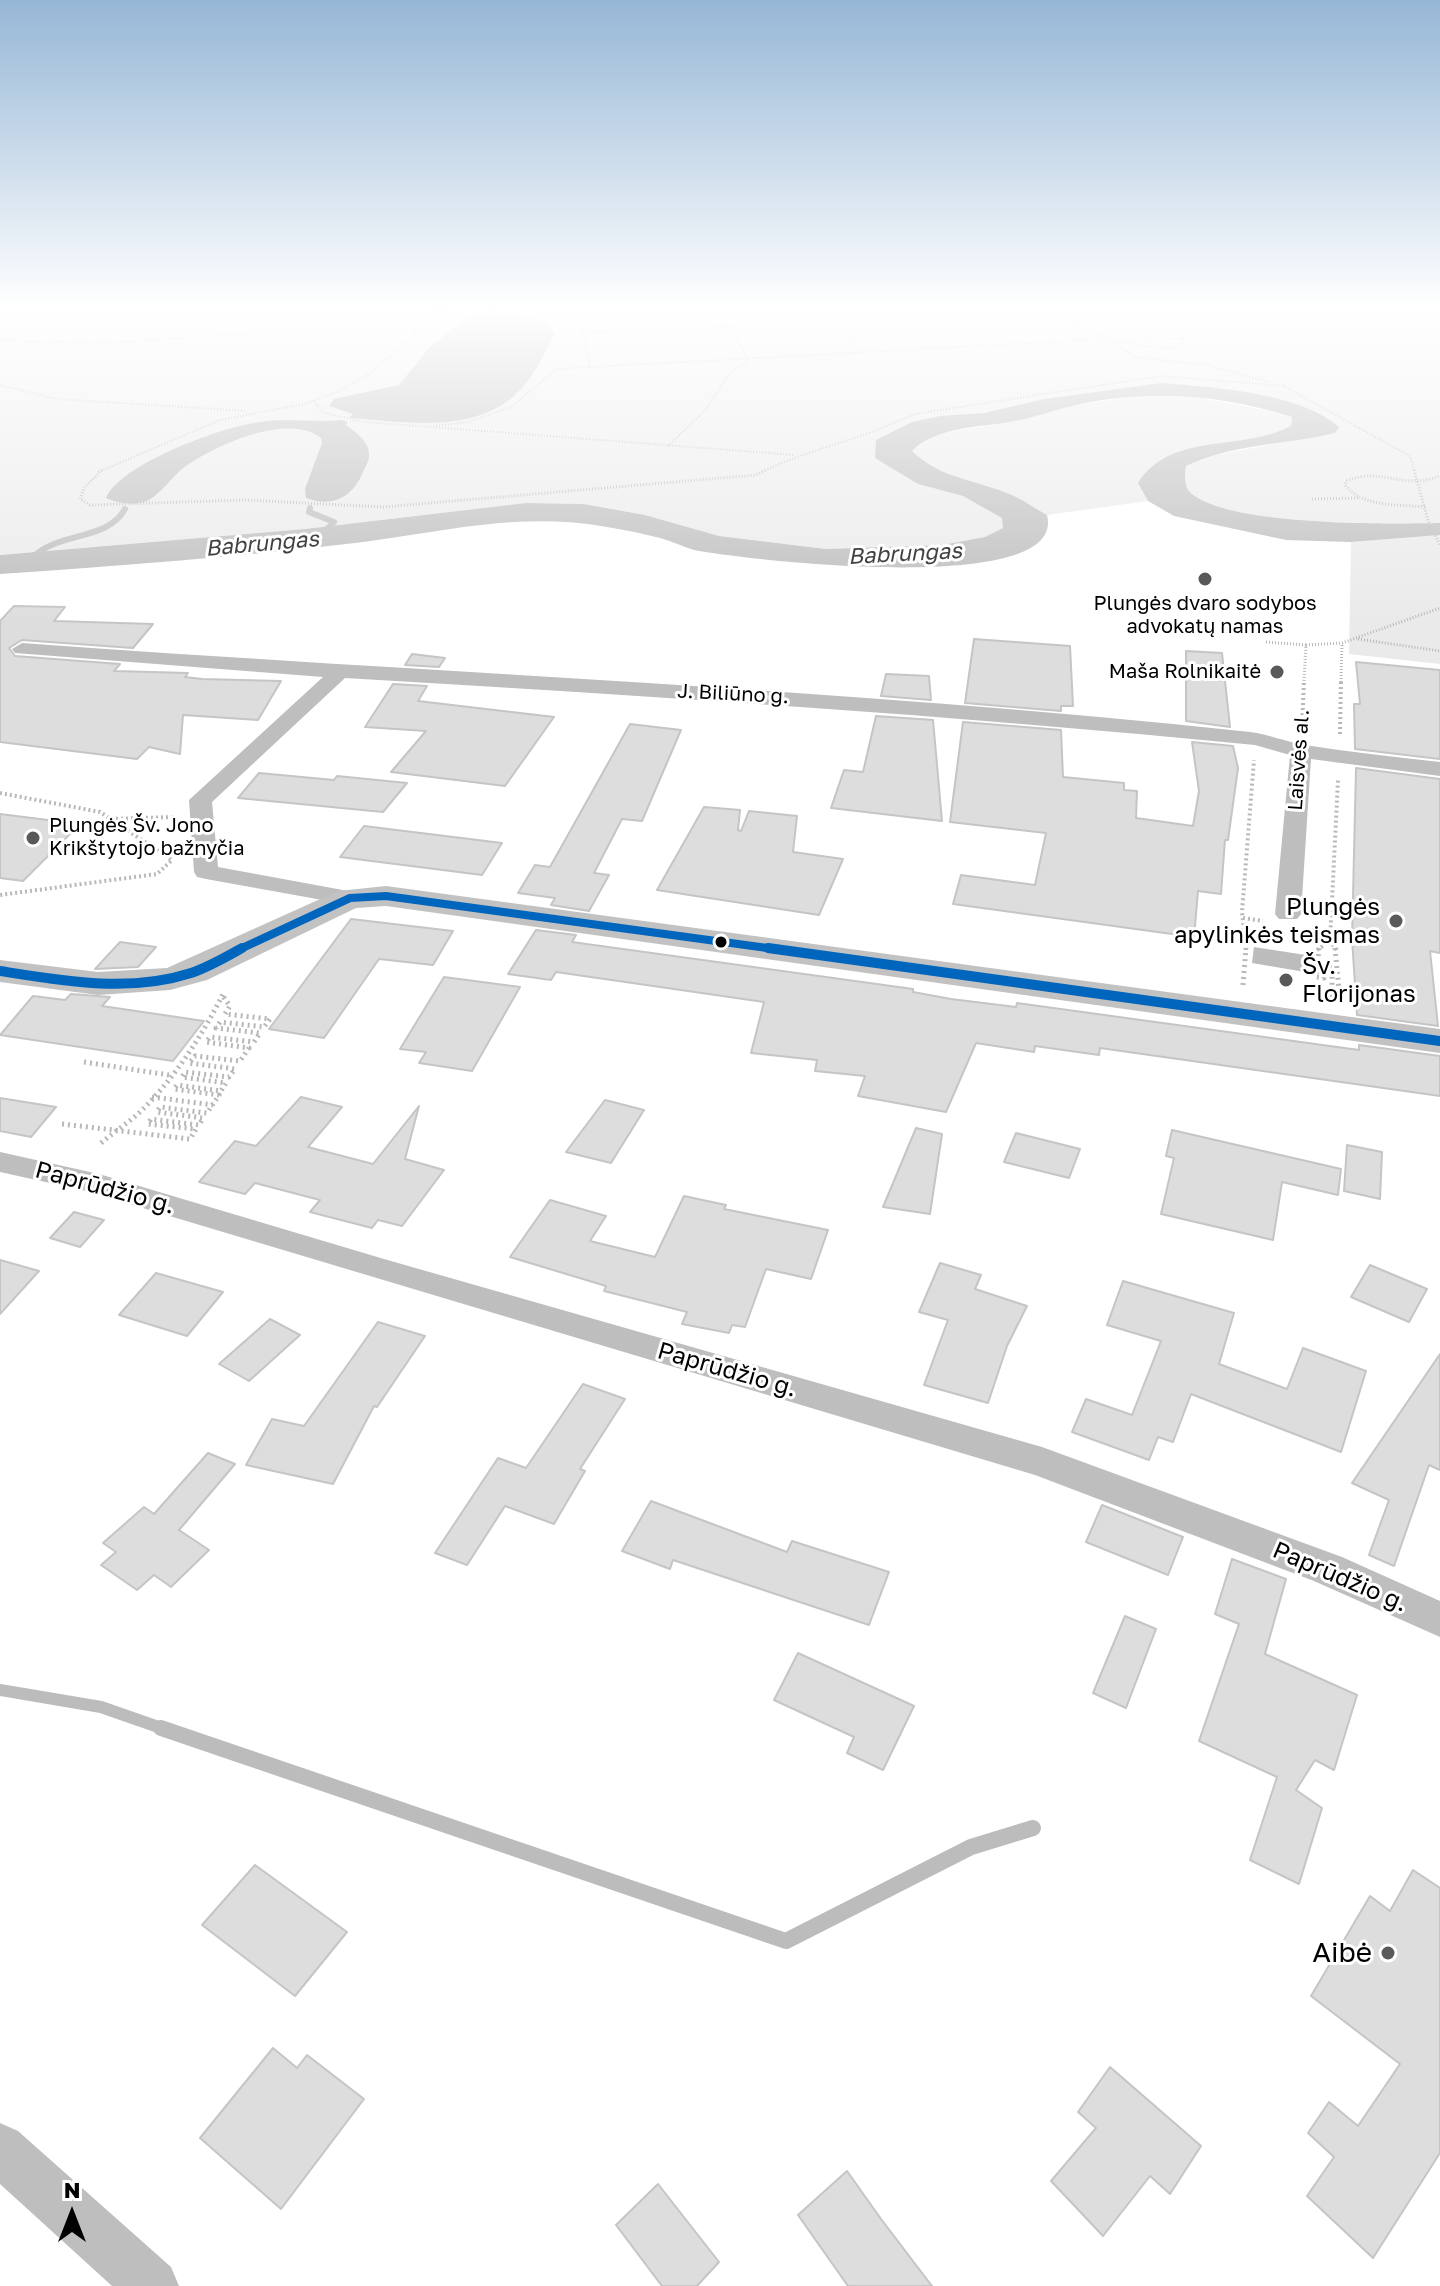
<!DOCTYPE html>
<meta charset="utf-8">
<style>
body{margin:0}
#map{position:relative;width:1440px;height:2286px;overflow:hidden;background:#fff;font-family:"Golos Text",sans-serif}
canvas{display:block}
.north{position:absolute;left:32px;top:2174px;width:80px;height:80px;-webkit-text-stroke:6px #fff;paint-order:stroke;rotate:0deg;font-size:22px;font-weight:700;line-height:32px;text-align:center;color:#000}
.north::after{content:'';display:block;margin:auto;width:28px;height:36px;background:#000;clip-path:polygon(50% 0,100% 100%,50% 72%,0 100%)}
</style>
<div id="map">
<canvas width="1440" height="2286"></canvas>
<div class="north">N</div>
</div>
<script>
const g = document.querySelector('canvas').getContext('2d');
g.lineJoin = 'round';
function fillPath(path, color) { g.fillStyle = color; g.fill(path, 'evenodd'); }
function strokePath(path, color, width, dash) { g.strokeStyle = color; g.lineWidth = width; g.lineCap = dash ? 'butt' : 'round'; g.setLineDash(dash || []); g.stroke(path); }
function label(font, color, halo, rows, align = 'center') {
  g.font = font + ' "Golos Text",sans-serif'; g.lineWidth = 6; g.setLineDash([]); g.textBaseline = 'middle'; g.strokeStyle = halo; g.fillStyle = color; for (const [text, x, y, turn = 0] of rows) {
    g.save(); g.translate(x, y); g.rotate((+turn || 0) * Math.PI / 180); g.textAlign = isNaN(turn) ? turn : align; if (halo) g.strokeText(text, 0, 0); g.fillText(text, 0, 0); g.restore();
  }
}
fillPath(new Path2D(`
 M0,306H1440V523C1387,524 1231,526 1192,494C1183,487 1185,476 1186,466L1209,456L1334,433L1305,407L1194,385L912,422L876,458L918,484L963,496L1003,518V528L985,537L942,545L826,549L719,536L645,515L585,504L526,503L305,529L0,555Z
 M1148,394C1197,395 1245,405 1292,417L1291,426L1274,435L1197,447L1138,483L1148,501L1047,515L1014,496L963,480L927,464L911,451L938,433L1011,422L1077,405Z
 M1440,535V664L1349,654L1351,542Z`), '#eaeaea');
fillPath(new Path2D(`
 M420,306H496L500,311L546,321L555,333C544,354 533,379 515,395C471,435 401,421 349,418L353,414L329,406L334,399L399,385L430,347L466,319L486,312C466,300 439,320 420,306Z
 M1162,383C1212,387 1301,393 1339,427L1335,433C1286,445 1231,444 1186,466C1185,476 1183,487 1192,494C1232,526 1386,524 1440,523V535L1351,542L1286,540L1174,516L1148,501L1138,483C1171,431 1242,452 1291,426L1292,417C1223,395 1152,389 1081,404C1057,409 1034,418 1010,422C976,428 938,426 912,451C939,478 980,481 1014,496C1025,501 1036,509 1047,515C1069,599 739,559 694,550C683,547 672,541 660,538C641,533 620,529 601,526C515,512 439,533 355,543C237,557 118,566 0,574V555L305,529L526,503L584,504L645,515L719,536L826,549L942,545L985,537L1003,528L1002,518L963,496L918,484L875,458L876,440L912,422L940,416L984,413L1044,399Z
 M342,420L348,422L346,425C355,432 369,441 369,454C370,460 365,467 363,472C353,497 332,508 306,498L305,489L322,443L321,438C288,412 216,445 186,466C173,475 163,492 149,500C136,506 118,504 106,498C120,464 224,426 260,422C287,418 315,423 342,420Z
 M1254,947L1312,956L1311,973L1252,963Z`), '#bcbcbc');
strokePath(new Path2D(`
 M310,508L309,512L334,522L322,534
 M32,558C58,531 106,542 125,509`), '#bcbcbc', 6);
strokePath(new Path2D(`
 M0,1690L101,1707L167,1730`), '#bcbcbc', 12);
strokePath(new Path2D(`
 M161,1728L786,1941L971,1847L1033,1828`), '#bcbcbc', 16);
const building = new Path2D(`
 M14,606L65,607L54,621L153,624L133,648L22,640L9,648L15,656L120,664L114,671L188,673L185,677L202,679L281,681L258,720L183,715L180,754L149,747L137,759L0,742V621Z
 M974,639L1070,646L1073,706H1061V711L965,703Z
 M1186,651L1222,653L1230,727L1186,721Z
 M412,654L445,658L439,667L405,665Z
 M1356,662L1440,670V759L1355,749L1354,704H1360Z
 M886,674L929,676L931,700L881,696Z
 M393,684L427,686L418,701L554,717L505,786L391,772L426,731L365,727Z
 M876,716L933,720L942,821L831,808L844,770L863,772Z
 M963,722L1061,730L1063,777L1124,783V790L1137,791L1136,818L1193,826L1199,791L1192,742L1233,746L1238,768L1228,840H1225L1221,894L1198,891L1194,937L953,904L961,875L1035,885L1046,833L950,822Z
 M630,724L681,730L642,821L622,819L594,873L609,875L589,911L551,905L555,898L518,893L535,865L550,867Z
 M1356,768L1440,779V953L1430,951L1438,1026L1357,1015L1352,939Z
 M259,773L334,780L337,776L407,783L383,812L238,798Z
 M704,807L740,810L738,830L741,831L749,811L797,816L793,852L843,859L819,915L657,890Z
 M0,814L80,824L23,881L0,878Z
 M364,826L502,843L482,875L340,857Z
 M351,919L453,931L433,965L379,959L324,1038L269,1029Z
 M536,930L576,935L572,942L913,989V992L951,999L1016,1007L1017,1003L1359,1050V1045L1440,1056V1096L1100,1048L1099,1055L1035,1046L1034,1052L976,1043L946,1112L858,1096L865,1076L815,1071L817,1060L751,1053L764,1002L556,972L551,980L508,974Z
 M120,942L156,947L138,967L95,969Z
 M444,977L520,987L472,1071L419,1063L426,1052L400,1049Z
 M71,994L110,997L102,1006L204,1021L173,1061L0,1035L33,996L65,1000Z
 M301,1097L342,1107L308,1147L373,1164L419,1106L405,1159L444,1170L402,1226L378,1220L372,1228L310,1212L320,1200L255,1183L245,1194L199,1182L235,1141L256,1146Z
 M0,1098L56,1107L31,1137L0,1131Z
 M605,1100L644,1110L611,1163L566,1152Z
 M916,1128L942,1134L930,1214L883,1207Z
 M1172,1130L1341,1169L1338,1195L1282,1182L1273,1240L1161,1214L1174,1158L1166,1156Z
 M1016,1133L1080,1149L1069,1178L1004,1162Z
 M1347,1145L1382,1152L1380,1199L1344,1191Z
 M684,1196L726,1205L724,1209L828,1230L811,1279L766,1269L745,1327L732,1325L729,1333L682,1324L687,1312L604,1291L606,1286L510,1257L550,1200L606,1216L590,1241L655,1257Z
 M74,1212L104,1220L80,1247L50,1238Z
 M0,1260L39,1271L0,1314Z
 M940,1263L981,1275L975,1289L1027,1306L1007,1346L988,1403L924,1385L948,1320L919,1312Z
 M1370,1265L1427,1289L1409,1322L1351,1297Z
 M156,1273L223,1292L187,1336L119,1315Z
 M1123,1281L1234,1313L1219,1364L1287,1389L1303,1348L1366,1371L1341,1452L1191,1394L1173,1442L1158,1437L1149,1460L1072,1432L1086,1399L1132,1415L1161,1341L1107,1325Z
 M270,1319L300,1335L249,1381L219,1364Z
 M378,1322L425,1336L377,1407L374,1406L333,1484L246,1465L272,1419L304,1426Z
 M1440,1354V1470L1429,1465L1394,1566L1369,1555L1389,1500L1352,1483Z
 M583,1384L625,1399L580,1469L585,1471L554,1524L505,1506L467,1565L435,1553L498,1458L526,1468Z
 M208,1453L235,1464L179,1530L209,1550L171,1587L154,1575L137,1590L101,1565L116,1552L103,1543L144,1507L154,1514Z
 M651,1501L787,1552L792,1541L889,1572L869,1625L673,1560L670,1569L622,1551Z
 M1102,1505L1183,1537L1168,1575L1086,1542Z
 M1232,1559L1286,1579L1265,1654L1357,1695L1334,1770L1315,1760L1296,1790L1322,1808L1299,1884L1250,1860L1277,1777L1199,1741L1239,1624L1215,1614Z
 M1125,1616L1156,1629L1126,1708L1093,1693Z
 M798,1653L914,1706L883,1770L847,1753L854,1737L774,1700Z
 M255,1865L347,1932L295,1996L202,1925Z
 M1413,1870L1440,1888V2153L1373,2258L1307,2196L1334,2157L1308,2133L1329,2102L1358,2126L1400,2064L1311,1996L1370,1896L1390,1911Z
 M273,2048L297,2068L307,2055L364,2099L281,2209L200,2138Z
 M1110,2067L1201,2146L1170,2194L1150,2176L1103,2236L1051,2181L1096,2128L1078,2112Z
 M847,2171L881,2219L932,2286H848L798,2215Z
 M658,2184L719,2262L697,2286H662L616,2225Z`);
fillPath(building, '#ddd');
strokePath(building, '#c5c5c5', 2);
strokePath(new Path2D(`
 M536,306L575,320
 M826,306L861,352
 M1003,306C1067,325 1142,333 1204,306
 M1292,306L1440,334
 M1314,308L1333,306
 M1191,314L1297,309
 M1052,317L1103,337
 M1131,322L1150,338
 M583,333L1024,313
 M1150,338L1182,339L1183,344L1168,349L1134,345L1133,342Z
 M1182,339L1186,329L1185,315
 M0,340C165,350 340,322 505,306
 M1112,341L1135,357L1207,365L1270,382
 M590,367L1107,339L1133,342
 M0,385L57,399L247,411
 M1283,386L1410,456L1415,472
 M314,401L324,413L366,422L795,455
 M433,426L468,422L511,407L557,369L590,367L583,333L571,306
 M668,446L706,409L728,376L748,359L719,306
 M98,472L220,420L304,404L340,391L372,372L415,334L416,316L411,306
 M762,472C800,453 835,446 874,431C891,425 904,417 921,413L1161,376L1283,386`), '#b8b8b8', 2, [1, 2]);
strokePath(new Path2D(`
 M102,470L84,488L80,499L90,505L245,500L383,507L756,475L766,470
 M1414,470L1428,520L1440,545
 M1312,499L1359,498
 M1425,507C1398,504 1363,508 1345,485L1346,481C1382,466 1403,491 1440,476
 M1358,639L1440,651
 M1266,642L1306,645L1304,682
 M1306,645L1342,643L1440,608
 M1341,682L1342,643`), '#b8b8b8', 3, [1, 2]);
strokePath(new Path2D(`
 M1302,730L1304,680
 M1340,734L1341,680
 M0,793L100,812L172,860L157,874L0,895
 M111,819L173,817
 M1243,918L1263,921
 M1312,929L1331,931
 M1246,950L1242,912L1254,760
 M1317,950L1330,941
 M1337,950L1330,941L1338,780`), '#b8b8b8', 4, [2, 3]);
strokePath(new Path2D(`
 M1319,948L1316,977L1324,978L1325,966L1332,967V999
 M1335,948L1340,1000
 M1243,985L1246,948
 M84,1062L169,1075
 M152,1097L213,1105
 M62,1124L190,1139L196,1129L148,1124L151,1119L199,1125L203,1118L157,1112L160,1107L207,1113L219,1095L174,1089L177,1085L221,1091L226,1083L182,1077L185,1072L229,1077L235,1069L189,1063L195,1056L240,1061L249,1048L206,1042L210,1037L254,1042L260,1033L216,1028L220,1022L264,1027L270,1019L225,1014L230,1006L222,995
 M101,1143C114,1132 128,1123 140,1112C174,1079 202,1036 223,994`), '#b8b8b8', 5, [2, 4]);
fillPath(new Path2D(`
 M22,643C431,673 841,688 1250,732C1268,734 1286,742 1305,745C1350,752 1395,757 1440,762V776L1311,759L1301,914L1297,919H1279L1275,914L1290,755L1255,745C952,715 649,696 345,678L212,802L218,867L359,893L362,898L359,903L350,905L206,879L197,877L194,872L189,800L323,677L15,653L12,649Z
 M0,1152L99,1174L384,1259L1042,1447L1342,1557L1440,1601V1637L1314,1581L1035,1475L86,1191L0,1172Z
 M0,2123L18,2131L171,2267L179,2286H112L0,2184Z`), '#bebebe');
fillPath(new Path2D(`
 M386,886L1440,1029V1053L386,906L356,908L207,980L170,990L98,995L0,982V960L98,972L167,968L338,891Z`), '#c2c2c2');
strokePath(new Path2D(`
 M238,950L350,898L386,896L782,950`), '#0065bd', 8);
strokePath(new Path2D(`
 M768,948L1440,1041
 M0,971C63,981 129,993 191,973C209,967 226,957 242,948`), '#0065bd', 10);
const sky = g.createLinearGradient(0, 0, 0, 626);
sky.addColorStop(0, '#96b7d6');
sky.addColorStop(0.49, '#fff');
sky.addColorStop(1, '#ffffff00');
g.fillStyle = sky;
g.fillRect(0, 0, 1440, 626);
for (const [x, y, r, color] of [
 [1205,579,8,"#595959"],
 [1277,672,8,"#595959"],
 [33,838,8,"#595959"],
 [1396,921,8,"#595959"],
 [721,942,7,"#000"],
 [1286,980,8,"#595959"],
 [1388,1953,8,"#595959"]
]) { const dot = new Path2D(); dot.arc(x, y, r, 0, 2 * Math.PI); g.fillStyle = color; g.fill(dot); strokePath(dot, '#fff', 3); }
label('20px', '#000', '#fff', [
 ["Plungės dvaro sodybos",1205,604],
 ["advokatų namas",1205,627],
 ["Maša Rolnikaitė",1261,672,"right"],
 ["Plungės Šv. Jono",49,826,"left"],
 ["Krikštytojo bažnyčia",49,849,"left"]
]);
label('20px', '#000', '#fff', [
 ["J. Biliūno g.",733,694,3],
 ["Laisvės al.",1299,760,-86]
]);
label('italic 22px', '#414141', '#fff', [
 ["Babrungas",262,544,-5],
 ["Babrungas",905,554,-3]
]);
label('24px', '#000', '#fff', [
 ["Plungės",1380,907],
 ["apylinkės teismas",1380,935],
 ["Šv.",1302,966,"left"],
 ["Florijonas",1302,994,"left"]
], 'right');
label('24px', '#000', '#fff', [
 ["Paprūdžio g.",105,1188,15],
 ["Paprūdžio g.",727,1370,16],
 ["Paprūdžio g.",1340,1577,23]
]);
label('28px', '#000', '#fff', [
 ["Aibė",1372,1953]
], 'right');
</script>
